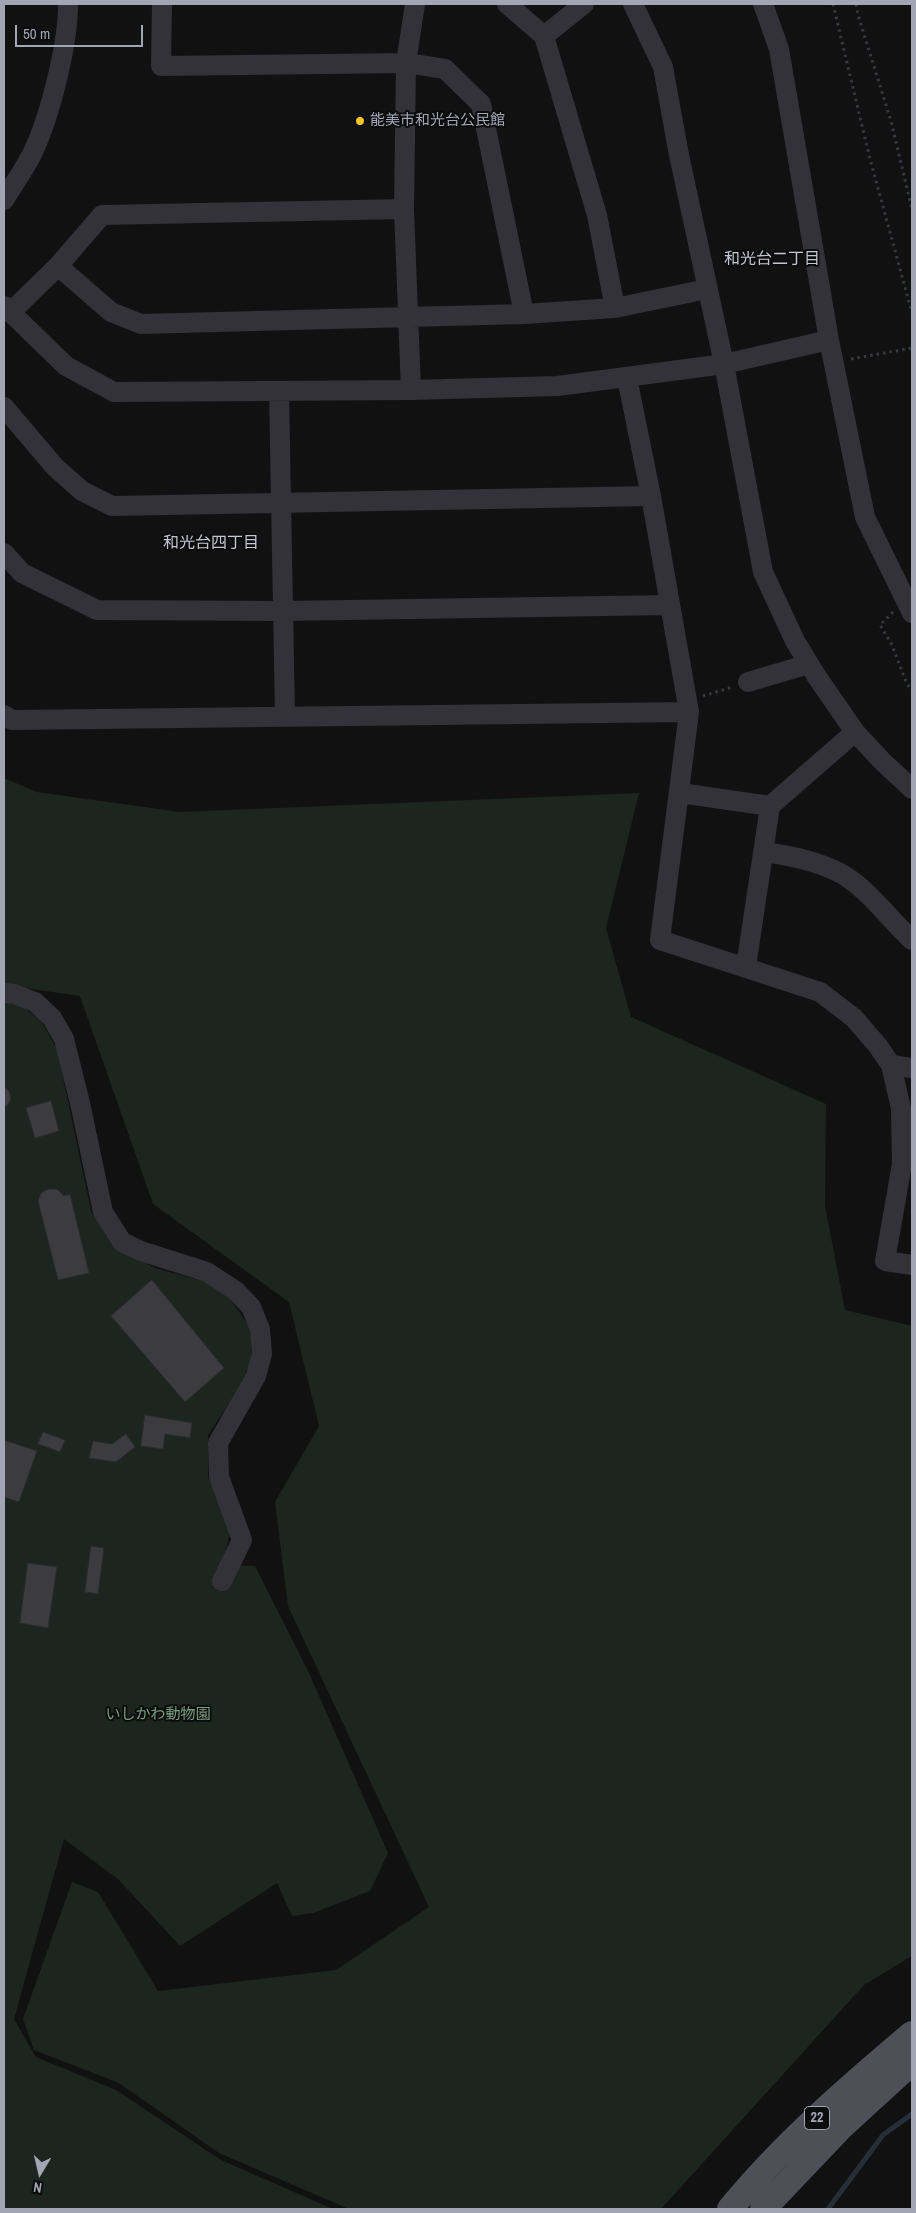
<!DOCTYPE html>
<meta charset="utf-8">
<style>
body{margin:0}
#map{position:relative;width:916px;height:2213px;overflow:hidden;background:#111112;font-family:"Archivo Narrow",sans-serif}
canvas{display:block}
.frame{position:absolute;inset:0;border:5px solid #a2a6b4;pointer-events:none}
.north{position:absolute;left:15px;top:2148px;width:50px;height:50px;-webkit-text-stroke:4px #0c0c0d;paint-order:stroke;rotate:189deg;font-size:14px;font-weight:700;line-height:20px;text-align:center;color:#a2a6b4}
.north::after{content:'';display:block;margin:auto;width:18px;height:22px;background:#a2a6b4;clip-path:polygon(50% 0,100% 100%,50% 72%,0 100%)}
.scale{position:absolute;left:15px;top:25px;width:128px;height:22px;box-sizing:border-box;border:2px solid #a2a6b4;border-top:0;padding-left:6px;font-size:15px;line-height:18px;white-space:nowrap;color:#a2a6b4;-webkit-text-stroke:4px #0c0c0d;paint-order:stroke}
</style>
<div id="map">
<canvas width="916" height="2213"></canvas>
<div class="frame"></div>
<div class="north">N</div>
<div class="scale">50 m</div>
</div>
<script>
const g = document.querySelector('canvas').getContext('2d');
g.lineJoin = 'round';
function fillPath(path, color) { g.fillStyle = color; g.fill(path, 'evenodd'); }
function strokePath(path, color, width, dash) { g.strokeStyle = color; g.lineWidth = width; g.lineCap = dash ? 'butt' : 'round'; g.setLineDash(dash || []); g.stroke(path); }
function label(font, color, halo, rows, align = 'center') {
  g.font = font + ' "Archivo Narrow","Noto Sans JP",sans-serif'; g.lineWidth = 4; g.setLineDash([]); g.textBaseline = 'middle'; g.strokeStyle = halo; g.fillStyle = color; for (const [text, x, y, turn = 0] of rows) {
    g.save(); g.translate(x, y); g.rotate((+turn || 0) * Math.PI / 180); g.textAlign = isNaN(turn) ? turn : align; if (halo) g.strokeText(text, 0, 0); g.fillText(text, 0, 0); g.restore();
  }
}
fillPath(new Path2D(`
 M4,778L37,792L180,812L639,793L606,928L631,1017L826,1104L825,1206L845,1310L912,1326V1956L864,1985L661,2209H349L219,2153L119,2083L34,2050L23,2019L72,1882L98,1892L158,1991L336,1970L429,1907L288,1606L275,1502L319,1426L289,1302L153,1204L80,996L4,985Z
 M4,1003L19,1004L41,1021L57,1049L91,1211L112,1245L155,1268L206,1282L227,1294L252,1331L251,1363L231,1400L208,1435V1477L231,1531L221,1565L255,1566L309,1673L388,1853L370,1891L313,1913L292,1916L277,1883L180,1946L119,1880L64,1839L14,2019L36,2057L116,2090L221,2160L333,2209H4Z`), '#1d251f');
strokePath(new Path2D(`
 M828,2209L883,2135L912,2114`), '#272e36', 5);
const building = new Path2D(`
 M4,1087L9,1091L11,1099L7,1106L4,1107Z
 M51,1101L59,1131L35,1138L26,1108Z
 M49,1189H57L64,1196L70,1194L89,1273L58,1280L38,1201L41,1193Z
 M152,1280L224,1368L185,1402L111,1316Z
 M145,1415L192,1423L190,1438L165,1434L163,1449L141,1446Z
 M43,1432L65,1440L60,1452L38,1444Z
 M126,1434L135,1447L116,1462L89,1458L93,1441L112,1444Z
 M4,1440L37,1451L19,1502L4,1497Z
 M91,1546L104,1548L98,1594L85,1592Z
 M28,1563L57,1567L48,1628L20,1623Z`);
fillPath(building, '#3b3b40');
strokePath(building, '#2b2b2f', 1);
strokePath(new Path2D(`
 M833,4L870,159L912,313
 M856,4L858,15L891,121L912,209
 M851,359L912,348
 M893,612L880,625L891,643L907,684L912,690
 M703,696L733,687`), '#38393f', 3, [2.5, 4]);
strokePath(new Path2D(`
 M162,4L161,66L406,63L445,69L481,104L524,314L615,308L707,289
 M507,4L544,36L597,215L615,308
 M633,4L663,67L679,155L724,364L763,572L795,641L817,677L855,732L882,761L912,789
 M763,4L779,49L829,340L865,517L912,613
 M544,36L584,4
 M4,200C13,185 24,170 32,154C50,117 68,45 68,4
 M58,266L111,312L141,324L524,314
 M4,306L66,366L114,392L411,390L558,386L724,364L829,340
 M6,308L16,307L58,266L102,215L404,209
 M627,378L651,496L689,712L660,940L820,992L854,1018L878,1046L891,1065L901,1108L902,1164L885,1261L912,1265
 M411,390L404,209L406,63L415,4
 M279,391L285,716
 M4,407L55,467L82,491L112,506L651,496
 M4,553L22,573L97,610L283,611L670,605
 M748,682L809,664
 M4,715L12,720L689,712
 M680,793L770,806
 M763,852C788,855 816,861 838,872C865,885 890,920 912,940
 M746,967L770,806L855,732
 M4,993L14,994L35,1002L52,1018L64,1039L80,1103L103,1212L122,1242L141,1251L207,1272L236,1291L251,1307L260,1329L262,1354L256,1376L218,1443L219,1477L242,1540L222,1581
 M891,1065L912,1068`), '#323238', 20);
strokePath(new Path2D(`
 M730,2209C783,2144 848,2088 912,2034
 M763,2209L840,2128L912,2062`), '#4e4f57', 26);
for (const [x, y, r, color] of [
 [360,121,5,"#f7c325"]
]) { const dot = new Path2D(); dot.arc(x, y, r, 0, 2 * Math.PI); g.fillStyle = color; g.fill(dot); strokePath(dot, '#0c0c0d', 2); }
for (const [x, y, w] of [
 [817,2118,25]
]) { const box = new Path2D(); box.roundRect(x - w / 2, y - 11.5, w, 23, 4); g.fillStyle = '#0c0c0d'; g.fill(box); strokePath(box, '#a2a6b4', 1); }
label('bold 14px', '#a2a6b4', null, [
 ["22",817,2118]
]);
label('15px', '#a2a6b4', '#0c0c0d', [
 ["能美市和光台公民館",370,121]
], 'left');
label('15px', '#78a07e', '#0c0c0d', [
 ["いしかわ動物園",158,1715]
]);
label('16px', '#c3c5d0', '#0c0c0d', [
 ["和光台二丁目",772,260],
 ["和光台四丁目",211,544]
]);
</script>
